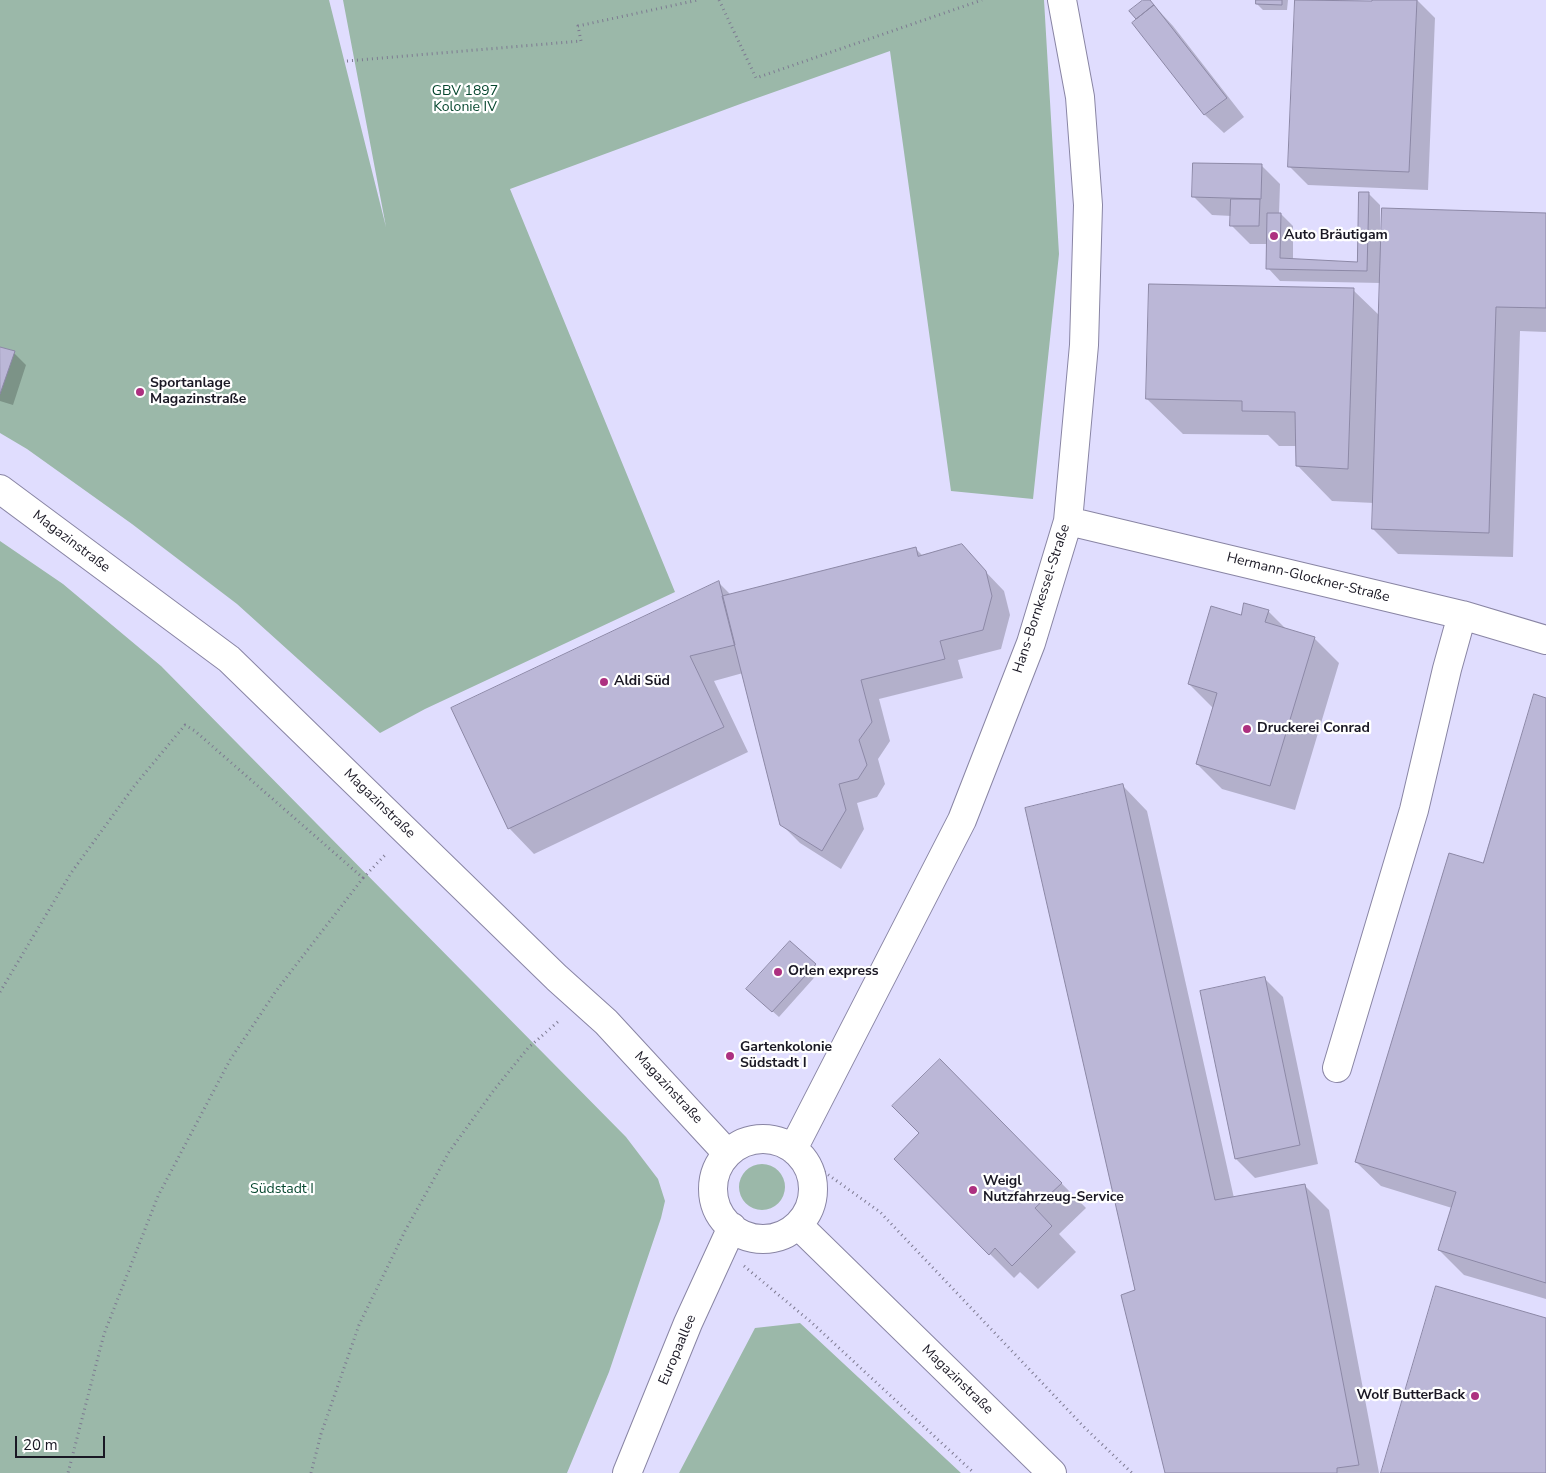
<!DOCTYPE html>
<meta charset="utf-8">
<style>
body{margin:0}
#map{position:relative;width:1546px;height:1473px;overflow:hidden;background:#e0ddfe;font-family:"Nunito Sans",sans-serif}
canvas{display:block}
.scale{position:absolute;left:15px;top:1436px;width:90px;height:22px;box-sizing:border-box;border:2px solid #1a1824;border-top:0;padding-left:6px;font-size:15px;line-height:18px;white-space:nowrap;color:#1a1824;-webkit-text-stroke:4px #fff;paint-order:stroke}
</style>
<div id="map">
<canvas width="1546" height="1473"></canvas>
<div class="scale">20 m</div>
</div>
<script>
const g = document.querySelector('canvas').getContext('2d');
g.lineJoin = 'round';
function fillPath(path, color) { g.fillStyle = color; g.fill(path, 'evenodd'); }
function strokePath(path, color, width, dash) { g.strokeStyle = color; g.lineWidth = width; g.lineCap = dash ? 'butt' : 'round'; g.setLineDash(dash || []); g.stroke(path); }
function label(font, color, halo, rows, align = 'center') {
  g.font = font + ' "Nunito Sans",sans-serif'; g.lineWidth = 4.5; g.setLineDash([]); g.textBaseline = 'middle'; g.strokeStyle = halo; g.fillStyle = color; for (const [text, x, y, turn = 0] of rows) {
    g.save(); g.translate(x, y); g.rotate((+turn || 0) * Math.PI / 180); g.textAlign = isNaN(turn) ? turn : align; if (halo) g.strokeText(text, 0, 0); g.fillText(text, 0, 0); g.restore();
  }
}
fillPath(new Path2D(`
 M0,0H329L386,227L343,0H1044L1059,254L1033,499L951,491L890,51L743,103L510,189L675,592L425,709L380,733L237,604L132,524L27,449L0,433Z
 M0,541L63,584L161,666L626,1137L658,1179L665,1201L661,1218L609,1372L567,1473H0Z
 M739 1187a23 23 0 1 1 46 0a23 23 0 1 1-46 0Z
 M800,1323L961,1473H679L755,1328Z`), '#9bb8a9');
fillPath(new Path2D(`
 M1145,0H1149L1173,26L1244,117L1224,133L1205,115L1134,23L1138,20L1131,11Z
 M1257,0H1288L1287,10H1263L1257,4Z
 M1296,0L1373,3V0H1417L1435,18L1428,190L1308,185L1289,166Z
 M1261,165L1280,184L1279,214H1281L1293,226V260L1358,263L1368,193L1380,205V233L1546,214V332L1520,331L1513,557L1398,554L1373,529L1374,503L1332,501L1297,465V446H1279L1268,435L1183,434L1147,399L1353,290L1380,316L1381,283L1280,281L1268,268V244H1250L1231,225L1232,216L1212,215L1193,196Z
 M0,348L14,353L26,365L13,405L0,401Z
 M961,546L1004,591L1010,615L1001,649L958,660L963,678L879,699L890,741L878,759L885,784L877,797L857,803L864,829L841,869L800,843L781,824L743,673L714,681L748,752L534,854L510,829L453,709L718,582L731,595L915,548L923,556Z
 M1268,611L1287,630L1314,638L1339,663L1295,810L1222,789L1197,764L1214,709L1189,684L1241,617Z
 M1546,699V1299L1464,1275L1439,1250L1452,1208L1381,1186L1356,1162L1484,864Z
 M1123,786L1147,811L1234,1198L1304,1185L1329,1210L1379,1473H1166L1137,1291Z
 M815,965L821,970L779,1017L754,995Z
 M1264,978L1283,997L1318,1164L1255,1178L1236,1159L1201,992Z
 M940,1061L1086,1208L1059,1234L1076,1252L1038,1289L1020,1272L1014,1278L895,1159L921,1133Z`), '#0003');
const building = new Path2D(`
 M1143,0H1150L1154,5L1136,19L1129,11Z
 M1256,0H1282V5L1256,4Z
 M1295,0L1372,1V0H1417L1409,172L1288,167Z
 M1154,5L1227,98L1204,115L1132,23Z
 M1193,163L1262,164L1261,199L1192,197Z
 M1359,192H1369L1367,271L1266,269L1267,213H1281L1280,258L1357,262Z
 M1231,199H1260L1259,226H1230Z
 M1382,208L1546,213V308L1496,307L1489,533L1372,529Z
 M1149,284L1354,288L1348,469L1296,466L1295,412L1242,411V401L1146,399Z
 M0,347L15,351L0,394Z
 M962,544L986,571L992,596L983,630L940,641L945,659L861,680L872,722L859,740L867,765L858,779L839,784L846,810L822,851L780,825L722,596L916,547L918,556Z
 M719,581L735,645L690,656L724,727L508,829L451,708Z
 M1244,603L1269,610L1265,622L1315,637L1270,786L1196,764L1217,693L1188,684L1211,606L1241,615Z
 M1534,694L1546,698V1283L1438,1250L1456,1192L1355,1162L1449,853L1483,863Z
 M1123,784L1215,1200L1305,1184L1359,1465L1337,1468V1473H1165L1121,1295L1135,1290L1025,808Z
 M790,941L816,964L772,1012L746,989Z
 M1265,977L1300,1145L1235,1159L1200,991Z
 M940,1059L1062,1183L1035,1208L1052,1226L1012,1266L995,1248L989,1255L894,1159L919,1133L892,1106Z
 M1436,1286L1546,1318V1473H1381Z`);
fillPath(building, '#bbb7d7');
strokePath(building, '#8c88a6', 1);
const minor = new Path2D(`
 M0,489L229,659L557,978L606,1022L727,1153
 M1068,521L1462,615L1546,640
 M1337,1068L1414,810L1447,669L1462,615
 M713 1189a50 50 0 1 1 100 0a50 50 0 1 1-100 0Z
 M793,1149L962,820L1031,643L1068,521L1084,345L1088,205L1080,97L1062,0
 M798,1225L1052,1473
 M627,1473L688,1323L732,1227`);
strokePath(minor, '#8985a4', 30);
strokePath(new Path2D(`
 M719,0L756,78L982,0
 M347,61L581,41L578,26L698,0
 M363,878L387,853
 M0,992L71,873L135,785L185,725L195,731L363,878L276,991L230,1060L158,1196L104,1334L68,1473
 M816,1166L880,1212L1085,1428L1132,1473
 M744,1266L811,1322L974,1473
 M311,1473L321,1434L359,1325L405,1231L449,1152L494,1090L528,1048L560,1020`), '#7d7a91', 3, [1, 4]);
strokePath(minor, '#fff', 28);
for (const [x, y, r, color] of [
 [1274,236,5,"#ad3080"],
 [140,392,5,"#ad3080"],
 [604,682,5,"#ad3080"],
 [1247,729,5,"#ad3080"],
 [778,972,5,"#ad3080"],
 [730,1056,5,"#ad3080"],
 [973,1190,5,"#ad3080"],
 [1475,1396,5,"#ad3080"]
]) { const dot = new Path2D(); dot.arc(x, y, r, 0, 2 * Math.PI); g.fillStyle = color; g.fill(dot); strokePath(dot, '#fff', 2); }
label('14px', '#06472f', '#fff', [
 ["GBV 1897",465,92],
 ["Kolonie IV",465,108],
 ["Südstadt I",282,1190]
]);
label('bold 14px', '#1a1824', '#fff', [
 ["Auto Bräutigam",1284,236],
 ["Sportanlage",150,384],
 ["Magazinstraße",150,400],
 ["Aldi Süd",614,682],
 ["Druckerei Conrad",1257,729],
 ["Orlen express",788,972],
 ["Gartenkolonie",740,1048],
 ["Südstadt I",740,1064],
 ["Weigl",983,1182],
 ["Nutzfahrzeug-Service",983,1198],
 ["Wolf ButterBack",1465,1396,"right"]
], 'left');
label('14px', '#1a1824', '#fff', [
 ["Magazinstraße",71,542,37],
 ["Hermann-Glockner-Straße",1308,578,14],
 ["Hans-Bornkessel-Straße",1042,599,-72],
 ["Magazinstraße",379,804,44],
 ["Magazinstraße",668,1088,47],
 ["Europaallee",678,1350,-67],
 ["Magazinstraße",957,1380,44]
]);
</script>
